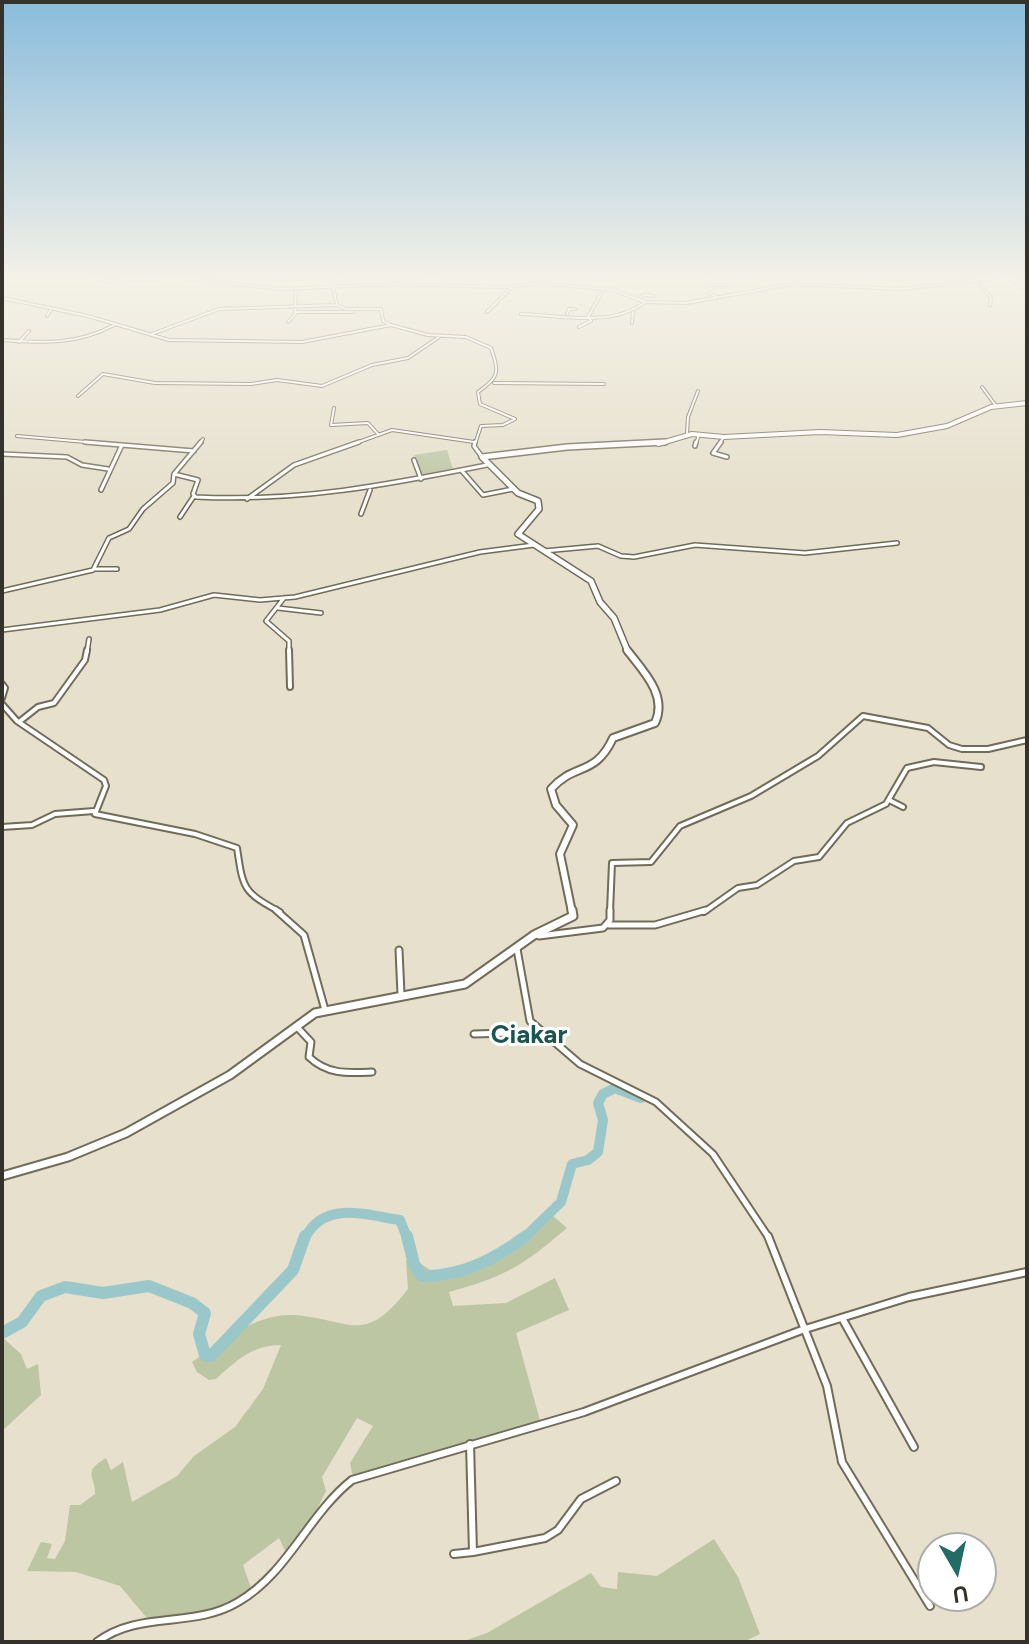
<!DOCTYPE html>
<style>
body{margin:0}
#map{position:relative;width:1029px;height:1644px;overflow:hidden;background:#e6e0cc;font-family:Figtree,sans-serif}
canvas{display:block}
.frame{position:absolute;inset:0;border:4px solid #34322a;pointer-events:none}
.north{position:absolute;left:917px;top:1532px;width:80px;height:80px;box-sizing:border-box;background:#fff;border:2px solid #aeadaa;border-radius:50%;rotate:171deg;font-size:22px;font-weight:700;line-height:32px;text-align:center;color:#34322a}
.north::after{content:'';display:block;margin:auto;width:28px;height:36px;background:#226c66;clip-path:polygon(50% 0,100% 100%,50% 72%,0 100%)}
</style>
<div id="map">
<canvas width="1029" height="1644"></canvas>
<div class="frame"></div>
<div class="north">U</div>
</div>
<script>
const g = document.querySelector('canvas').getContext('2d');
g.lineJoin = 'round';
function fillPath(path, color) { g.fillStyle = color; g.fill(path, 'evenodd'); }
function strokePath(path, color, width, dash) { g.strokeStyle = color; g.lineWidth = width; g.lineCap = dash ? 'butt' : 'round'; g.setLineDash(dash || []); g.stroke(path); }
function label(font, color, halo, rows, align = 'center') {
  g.font = font + ' Figtree,sans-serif'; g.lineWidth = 6; g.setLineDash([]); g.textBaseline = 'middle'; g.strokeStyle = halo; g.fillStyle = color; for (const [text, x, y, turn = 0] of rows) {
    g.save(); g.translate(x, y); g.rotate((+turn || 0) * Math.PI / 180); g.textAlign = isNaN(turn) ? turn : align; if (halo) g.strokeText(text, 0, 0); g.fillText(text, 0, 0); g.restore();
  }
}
fillPath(new Path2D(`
 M447,450L454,472L422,478L414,455Z
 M552,1215L567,1228C522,1266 507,1276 449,1292L453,1306L506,1303L555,1278L569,1310L516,1333L542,1428L506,1440L353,1478L350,1463L373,1426L357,1418L322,1477L326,1491L312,1519L286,1553L279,1538L243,1565L251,1588C207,1617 200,1624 146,1617L120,1586L76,1572L27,1571L41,1542L52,1544L47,1558L55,1559L65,1541L70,1505H80L95,1494C96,1476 81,1473 106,1458L111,1470L123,1462L132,1502L177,1476L194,1456L235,1427L263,1389L281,1345C252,1345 236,1361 216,1379L209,1380L197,1372L192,1362C220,1342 256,1313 293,1315C352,1319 363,1347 408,1289L406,1260L418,1262L438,1275C479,1264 517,1240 552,1215Z
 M2,1337L21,1354L27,1369L38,1364L41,1395L2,1431Z
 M714,1539L738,1577L760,1634L743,1642H461L487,1633L591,1573L601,1587L617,1589L618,1572L657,1576Z`), '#bdc6a3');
strokePath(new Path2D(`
 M305,1238C324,1200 365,1215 400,1220L407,1238
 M524,1238L561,1202L572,1164L588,1160L598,1152L603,1120L598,1103L603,1094L615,1088L641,1098`), '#9ac8ca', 10);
strokePath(new Path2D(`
 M407,1236L414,1264L422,1276C461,1277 495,1259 526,1236
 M2,1333L22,1322L41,1296L65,1287L103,1293L149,1286L192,1303L205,1313L199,1334L205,1355L211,1356L293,1270L305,1236`), '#9ac8ca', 12);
const streetFar4 = new Path2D(`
 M85,276L106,281L179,278L281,289L394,284L504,287L541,283L613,290L645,302L686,303L793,284L901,289L1006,277
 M340,276L333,287L337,305L346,309H381L383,321L391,325
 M706,277L709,292L717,298
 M322,281L326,276
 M980,284L991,298L990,305
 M426,285L427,278L437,276
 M708,285H726
 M296,288L295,312H353
 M2,298L88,316L169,340L302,342L391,325L428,335L466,337L491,348C499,372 500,377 478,392L480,404L515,419L503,425L481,426L475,444
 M638,300L643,295L653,296
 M487,312L511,288
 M521,314C561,315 611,328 645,302
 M567,314L569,309H575
 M47,316L51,309
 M288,322L296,313
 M632,323L633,312
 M579,327L591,321L588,317L601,294
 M152,334L219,309L337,305
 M2,340C42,343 78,345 114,325
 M19,342L29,331
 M494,383L604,384
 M982,387L996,406
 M78,396L103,374L155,383L251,384L277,380L322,386L372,365L408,358L439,337
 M334,408L331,425L368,423L378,434
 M687,434L688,417L698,391
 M17,436L109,444
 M199,444L203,439
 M353,444L392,430L474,442
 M696,444L699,434
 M719,444L724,437`);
const streetFar3 = new Path2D(`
 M85,442L194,451
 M475,442L474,446L482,457
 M721,442L713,453L727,457
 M695,446L696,442
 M2,454L67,457L82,465L108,469
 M414,460L421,479
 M462,471L483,495L513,489
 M174,474L198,480L193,494L196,497C300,502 386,485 487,465
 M101,490L122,445
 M247,499L294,465L359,442
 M361,514L370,490
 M180,517L194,496
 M544,551L598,546L621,556L634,557L695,545L805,553L897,543
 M94,569H117
 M2,591L93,570L109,538L129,529L143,509L173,483L174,474L201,442
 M284,598L266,621L289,641V652
 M278,608L321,613
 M2,630L160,610L214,595L260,600L295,597L480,552L534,545
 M87,652L89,639`);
const streetFar2 = new Path2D(`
 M289,650L290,687
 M2,684L5,688L2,698
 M2,704L17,721L104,780L106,786L95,814L195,834L237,848C243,889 243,892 280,912
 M19,722L38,707L54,703L85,660L87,650
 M889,800L903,807
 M2,827L32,825L55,814L94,811
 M610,912L612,863L651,862L680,826L751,796L818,756L863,716L928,728L949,745L962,749H988L1027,740
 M704,912L738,888L757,885L794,861L819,857L847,823L886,804L907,768L934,762L981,767`);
const streetFar1 = new Path2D(`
 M276,910L304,935L325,1010
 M609,925H655L706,910
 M539,936L603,928L610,920V910
 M517,949L530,1021L580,1064L656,1102L713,1154L769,1238
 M399,950L401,994
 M297,1027L311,1042L309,1057C328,1075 348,1073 372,1072
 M474,1034L508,1033L551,1041`);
const street = new Path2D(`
 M768,1236L827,1386L842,1462L930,1606
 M842,1318L914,1447
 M473,1552L545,1538L558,1530L581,1499L616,1481
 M454,1554L473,1552L470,1444
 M97,1642C139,1610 193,1629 238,1602C288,1573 308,1515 352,1480L584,1412L802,1330L909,1297L1027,1272`);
const secondaryFar3 = new Path2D(`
 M1006,276L1027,289
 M658,444L692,434L724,437L820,432L897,435L947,426L991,407L1027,403`);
const secondaryFar2 = new Path2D(`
 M628,652L614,618L600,602L591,581L518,534L539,509L538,501L518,493L482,457L567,447L665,442`);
const secondaryFar1 = new Path2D(`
 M572,912L560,854L573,825L556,805L551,789C575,762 595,777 613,738L655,723C668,695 643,671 627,650`);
const secondary = new Path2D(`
 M2,1176L68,1157L126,1133L230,1075L315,1013L465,984L534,935L573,916L572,910`);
strokePath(streetFar4, '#716b5a', 4);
strokePath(streetFar3, '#716b5a', 6);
strokePath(streetFar2, '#716b5a', 8);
strokePath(streetFar1, '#716b5a', 9);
strokePath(street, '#716b5a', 10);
strokePath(secondaryFar3, '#716b5a', 6);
strokePath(secondaryFar2, '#716b5a', 8);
strokePath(secondaryFar1, '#716b5a', 10);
strokePath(secondary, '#716b5a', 11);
strokePath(streetFar4, '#fff', 2);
strokePath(streetFar3, '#fff', 3);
strokePath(streetFar2, '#fff', 4);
strokePath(streetFar1, '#fff', 5);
strokePath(street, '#fff', 6);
strokePath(secondaryFar3, '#fff', 4);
strokePath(secondaryFar2, '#fff', 5);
strokePath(secondaryFar1, '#fff', 6);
strokePath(secondary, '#fff', 7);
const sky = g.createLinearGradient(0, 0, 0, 506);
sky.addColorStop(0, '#89bcdc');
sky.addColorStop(0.55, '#f4f1e8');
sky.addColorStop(1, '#f4f1e800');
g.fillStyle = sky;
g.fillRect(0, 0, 1029, 506);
label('bold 26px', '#1a5551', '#fff', [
 ["Ciakar",529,1035]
]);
</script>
